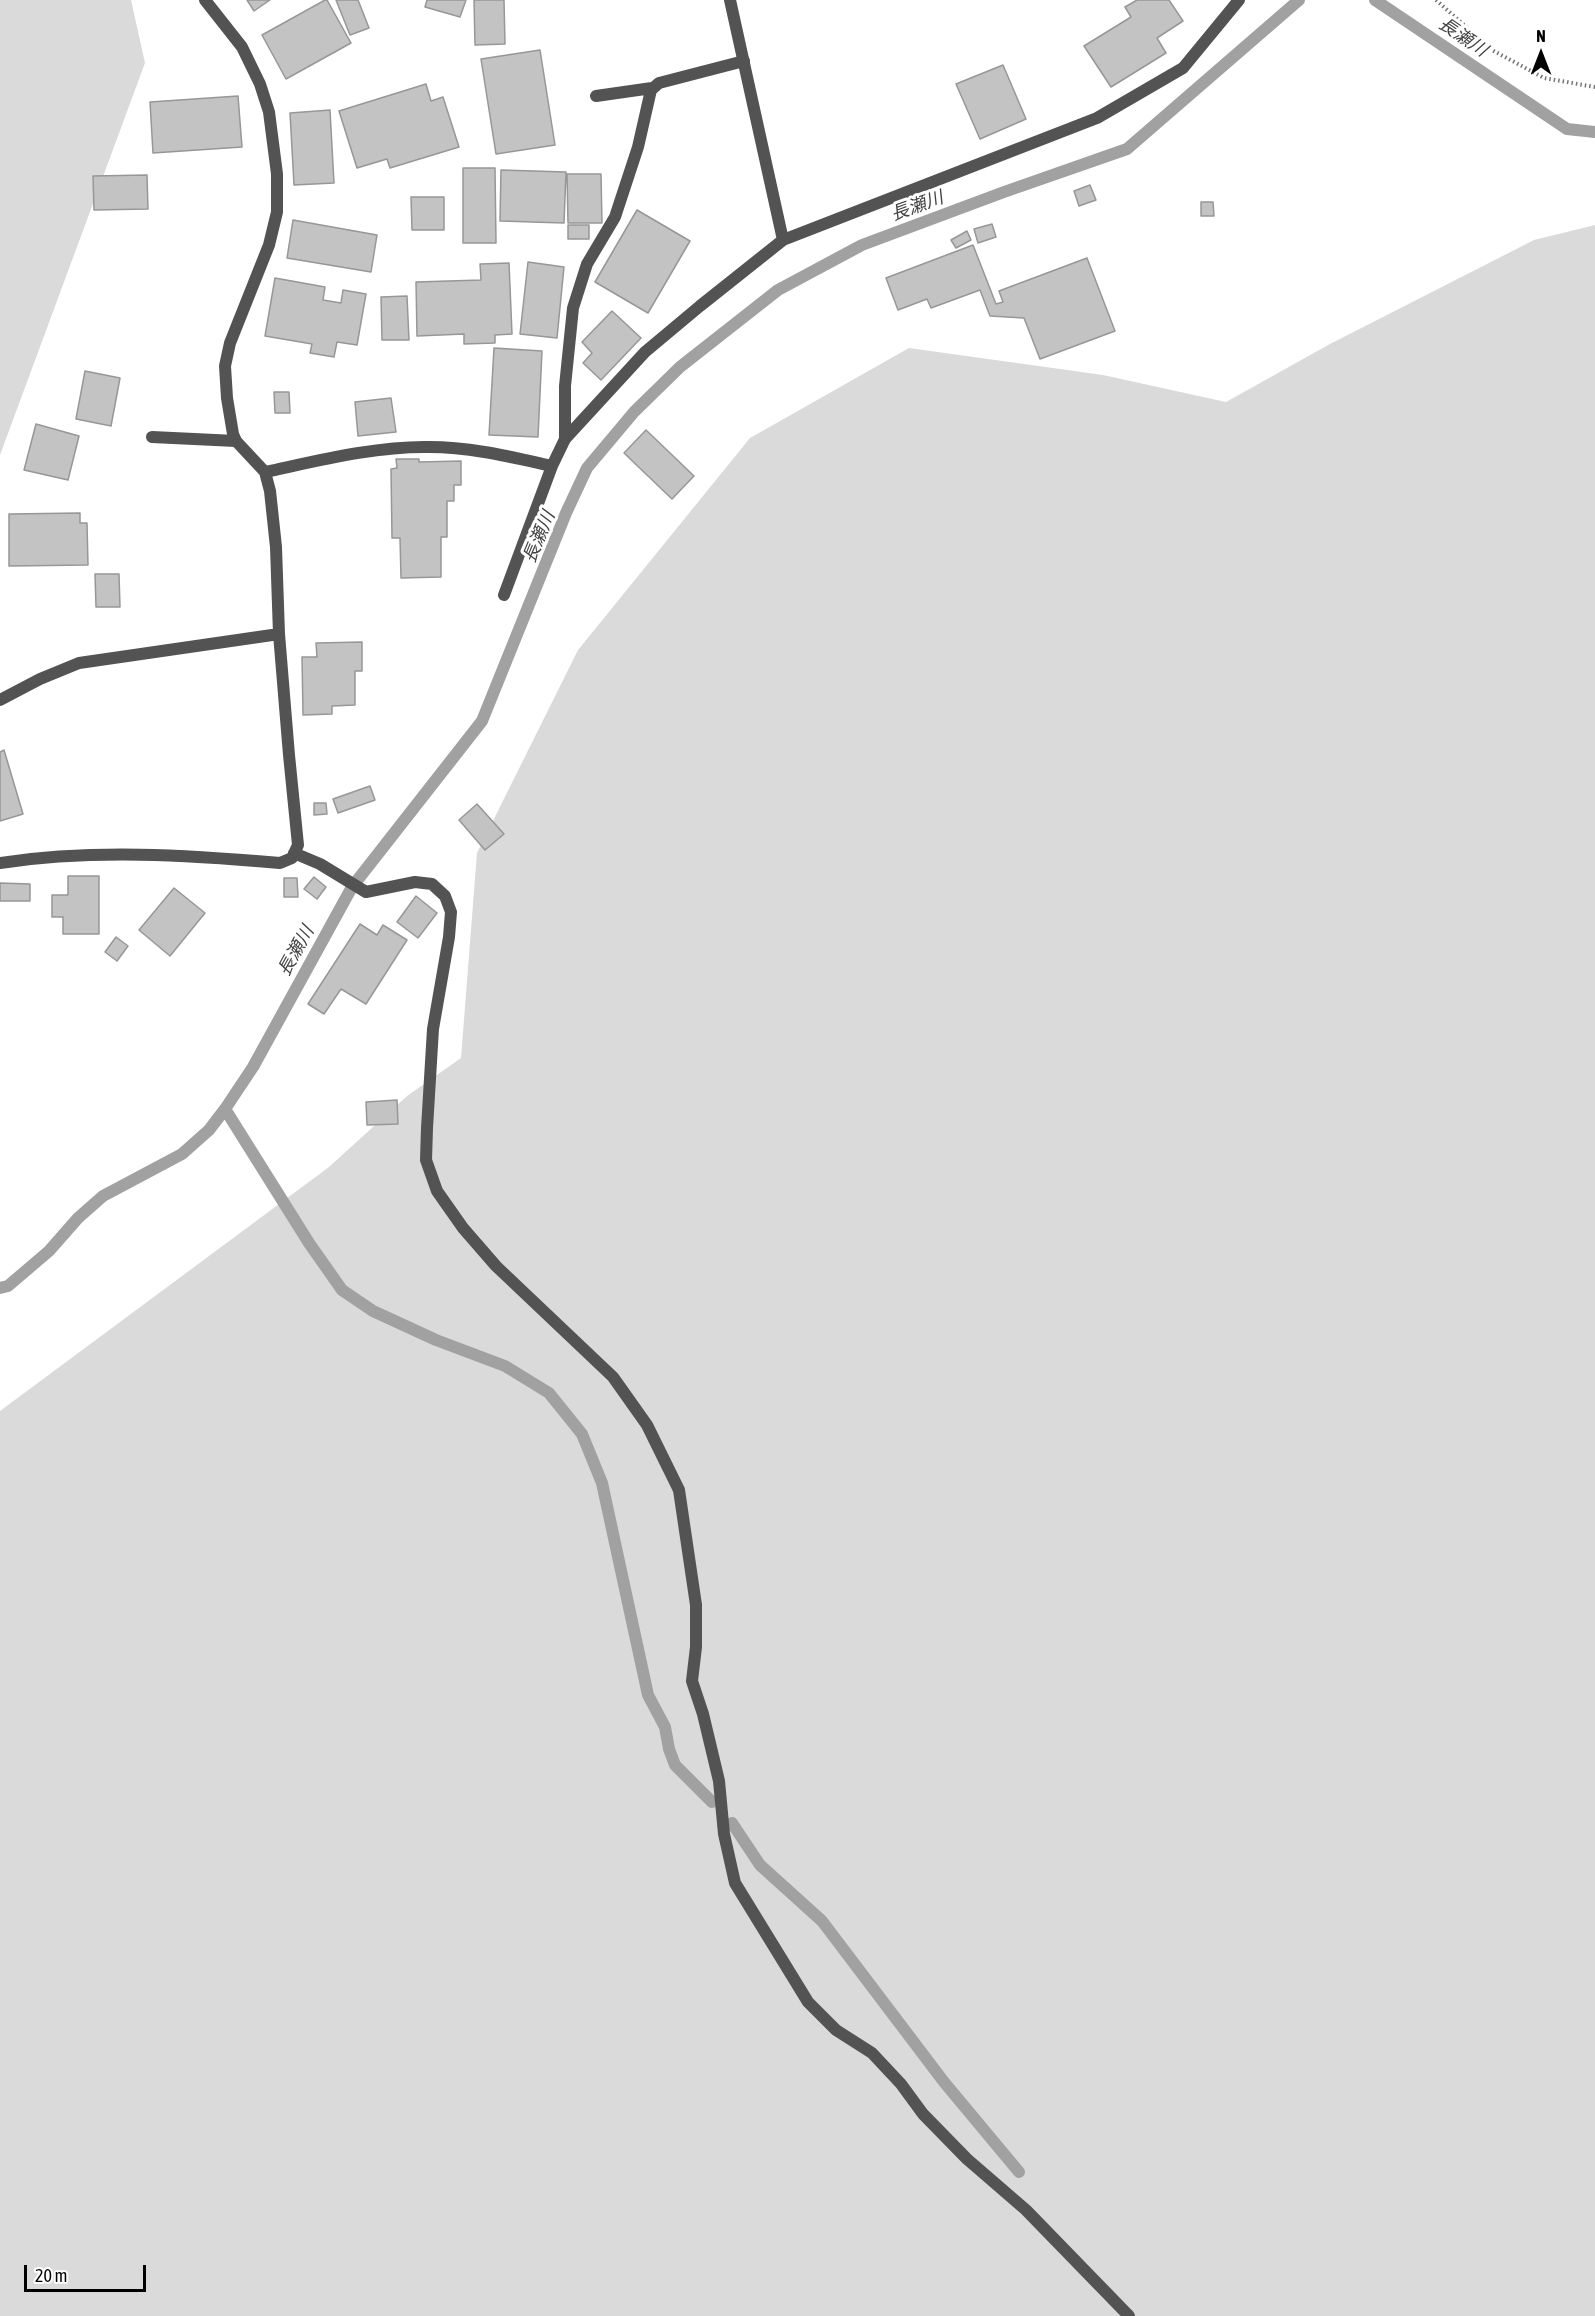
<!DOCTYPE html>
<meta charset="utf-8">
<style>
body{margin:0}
#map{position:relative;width:1595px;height:2316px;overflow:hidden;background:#fff;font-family:"Asap Condensed",sans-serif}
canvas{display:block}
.north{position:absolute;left:1511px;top:24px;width:60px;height:60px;-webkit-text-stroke:4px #fff;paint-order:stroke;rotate:0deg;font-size:16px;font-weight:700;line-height:24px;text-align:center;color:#000}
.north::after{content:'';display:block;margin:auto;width:21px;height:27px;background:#000;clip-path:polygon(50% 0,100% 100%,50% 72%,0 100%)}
.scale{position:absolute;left:24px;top:2265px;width:122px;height:27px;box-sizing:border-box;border:3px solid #000;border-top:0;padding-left:8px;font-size:18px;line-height:21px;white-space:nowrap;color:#000;-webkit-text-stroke:4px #fff;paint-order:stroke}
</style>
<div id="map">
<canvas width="1595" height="2316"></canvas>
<div class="north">N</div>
<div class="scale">20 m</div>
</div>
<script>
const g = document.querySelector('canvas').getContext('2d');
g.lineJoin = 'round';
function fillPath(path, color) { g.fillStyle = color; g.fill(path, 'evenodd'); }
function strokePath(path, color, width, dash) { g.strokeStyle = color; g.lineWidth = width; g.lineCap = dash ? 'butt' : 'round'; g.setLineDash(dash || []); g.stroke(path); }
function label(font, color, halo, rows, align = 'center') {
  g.font = font + ' "Asap Condensed","Noto Sans JP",sans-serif'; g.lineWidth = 6; g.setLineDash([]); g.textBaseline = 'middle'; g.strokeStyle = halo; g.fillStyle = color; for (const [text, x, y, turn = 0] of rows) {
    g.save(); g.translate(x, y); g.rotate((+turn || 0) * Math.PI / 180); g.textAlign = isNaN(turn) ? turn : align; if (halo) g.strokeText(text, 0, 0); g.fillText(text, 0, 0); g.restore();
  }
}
fillPath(new Path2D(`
 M0,0H131L145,63L0,455Z
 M1595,225V2316H0V1411L329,1167L407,1096L461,1058L477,853L578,650L750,438L909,348L1103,375L1226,402L1330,344L1534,240Z`), '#dadada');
strokePath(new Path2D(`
 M1375,0L1567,129L1595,132
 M225,1109L309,1243L342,1290L373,1311L436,1340L505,1366L549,1393L582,1434L602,1483L648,1695L665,1727L669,1749L675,1765L712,1802
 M0,1288L8,1286L49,1251L78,1218L103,1196L182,1154L209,1130L225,1109L253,1067L352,887L482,721L566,513L587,468L634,412L680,367L778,290L862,245L1004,192L1127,149L1299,0
 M732,1823L760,1865L822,1921L944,2082L1019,2172`), '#a1a1a1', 12);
const building = new Path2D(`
 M247,0H270L254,11Z
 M325,0H327L351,43L286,79L262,35Z
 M336,0H358L369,28L350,35Z
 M427,0H466L460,17L425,7Z
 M474,0H504L505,44L475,45Z
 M1137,0H1169L1183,21L1157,38L1166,53L1111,87L1084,46L1131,17L1125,7Z
 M540,50L555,145L496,154L481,59Z
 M1003,65L1026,119L980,139L956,84Z
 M426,84L431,101L443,97L459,147L390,168L387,159L357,168L339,111Z
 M238,96L242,147L153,153L150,102Z
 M330,110L334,183L294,185L290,113Z
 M463,168H495L496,243H463Z
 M501,170L566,172L564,223L500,221Z
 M567,174H601L602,223H568Z
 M147,175L148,209L94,210L93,176Z
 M1090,185L1096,200L1079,206L1074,191Z
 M411,197H444V230H412Z
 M1201,202H1213L1214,216H1201Z
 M637,210L690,241L648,313L595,282Z
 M293,220L377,235L371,272L287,258Z
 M992,224L996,237L978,243L974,229Z
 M568,225H589V239H568Z
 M967,231L971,240L956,248L951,240Z
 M973,245L996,304L1003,302L999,291L1087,258L1115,331L1040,359L1024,318L990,316L980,290L931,308L927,299L898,310L886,278Z
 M528,262L564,267L557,338L520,334Z
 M509,263L512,334L495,335V343L464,344V334L417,336L416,282L481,280L480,264Z
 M275,278L325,287L323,300L341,303L343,290L366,294L357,345L337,342L334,357L310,353L312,344L265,336Z
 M407,296L409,340H382L381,297Z
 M612,311L641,338L601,380L583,363L592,353L582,342Z
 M494,348L542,351L538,437L489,435Z
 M85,371L120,378L111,426L76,419Z
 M274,392H289L290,413H275Z
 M391,398L396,432L358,436L355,402Z
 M36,424L79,436L68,480L24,470Z
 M646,430L694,476L672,499L624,453Z
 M396,459H419V462L461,461V485H454V501H447V537H441V577L401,578L400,538H392L391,469L397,468Z
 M80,513V523H87L88,565L9,566V514Z
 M95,574H119L120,607H96Z
 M362,642V671H355V705L332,706V714L303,715L302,657H317L316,643Z
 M4,750L23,814L0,821V752Z
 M370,786L375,800L338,813L333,799Z
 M314,803H326L327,814L314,815Z
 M477,804L504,834L485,850L459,820Z
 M68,876H99V934H63V917H52V895H68Z
 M314,877L326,887L317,899L304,889Z
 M284,878H297L298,897H284Z
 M0,883L30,884V901H0Z
 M174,888L205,913L170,956L139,930Z
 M416,896L437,913L418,938L397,922Z
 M360,924L377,935L383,925L407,940L366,1004L341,989L324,1014L308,1004Z
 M116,937L128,946L117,961L105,952Z
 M397,1100L398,1124L367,1125L366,1102Z`);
fillPath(building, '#c3c3c3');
strokePath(building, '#979797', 1.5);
strokePath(new Path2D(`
 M1436,0L1492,50L1544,78L1595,87`), '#757575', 4, [1.5, 3]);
strokePath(new Path2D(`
 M596,96L652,88
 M152,437L236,441
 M565,439V386L573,308L587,264L615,217L638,147L651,90L659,83L744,61`), '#535353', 12);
strokePath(new Path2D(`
 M730,0L783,240
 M265,472C317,461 376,446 429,447C471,447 511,457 552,466
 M504,595L552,466L565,439L645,352L700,306L783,240L1097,118L1183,68L1239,0
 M0,700L40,679L79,663L279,634
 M294,853L320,864L366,892L415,882L432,884L445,896L451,912L449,937L433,1029L427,1128L426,1160L437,1191L463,1228L496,1266L613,1377L647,1425L679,1490L696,1605V1647L692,1681L703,1714L719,1781L724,1834L735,1883L808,2002L836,2030L872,2053L901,2084L923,2114L967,2159L1026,2210L1129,2316
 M0,863C93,849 187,855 280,863L292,858L298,845L289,755L279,634L276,547L270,491L265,472L236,441L233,434L227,398L225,366L230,343L269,245L277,212V174L269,112L260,84L242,47L205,0`), '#535353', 12);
label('italic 18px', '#424242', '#fff', [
 ["長瀬川",1463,37,34],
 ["長瀬川",917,206,-20],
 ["長瀬川",539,537,-67],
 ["長瀬川",296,951,-61]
]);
</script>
